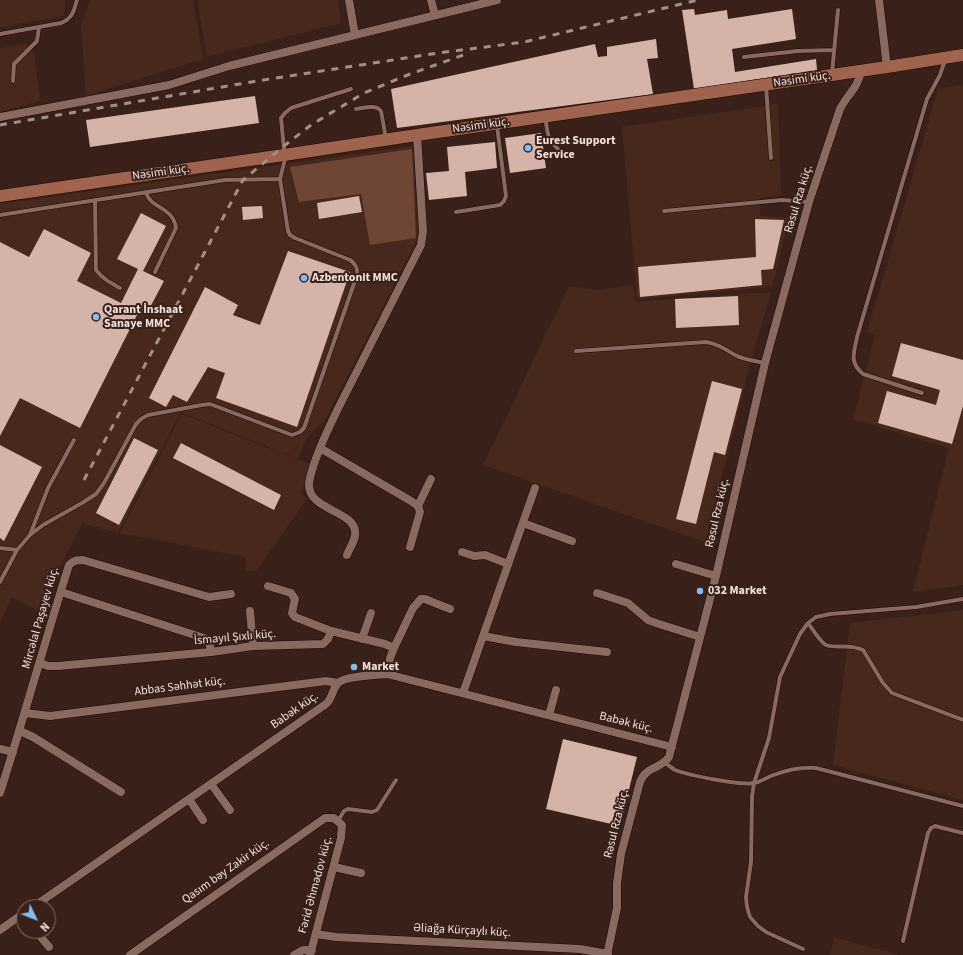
<!DOCTYPE html>
<meta charset="utf-8">
<style>
body{margin:0}
#map{position:relative;width:963px;height:955px;overflow:hidden;background:#392119;font-family:"Source Sans 3",sans-serif}
canvas{display:block}
.north{position:absolute;left:16px;top:899px;width:40px;height:40px;box-sizing:border-box;background:#392119;border:1px solid #836e67;border-radius:50%;rotate:133deg;font-size:11px;font-weight:700;line-height:16px;text-align:center;color:#f2e1db}
.north::after{content:'';display:block;margin:auto;width:14px;height:18px;background:#7fbdfa;clip-path:polygon(50% 0,100% 100%,50% 72%,0 100%)}
</style>
<div id="map">
<canvas width="963" height="955"></canvas>
<div class="north">N</div>
</div>
<script>
const g = document.querySelector('canvas').getContext('2d');
g.lineJoin = 'round';
function fillPath(path, color) { g.fillStyle = color; g.fill(path, 'evenodd'); }
function strokePath(path, color, width, dash) { g.strokeStyle = color; g.lineWidth = width; g.lineCap = dash ? 'butt' : 'round'; g.setLineDash(dash || []); g.stroke(path); }
function label(font, color, halo, rows, align = 'center') {
  g.font = font + ' "Source Sans 3",sans-serif'; g.lineWidth = 4; g.setLineDash([]); g.textBaseline = 'middle'; g.strokeStyle = halo; g.fillStyle = color; for (const [text, x, y, turn = 0] of rows) {
    g.save(); g.translate(x, y); g.rotate((+turn || 0) * Math.PI / 180); g.textAlign = isNaN(turn) ? turn : align; if (halo) g.strokeText(text, 0, 0); g.fillText(text, 0, 0); g.restore();
  }
}
fillPath(new Path2D(`
 M0,0H65L64,16L0,27Z
 M90,0H193L203,59L86,96L81,24Z
 M197,0H338L341,23L207,57Z
 M26,43L34,52L40,101L0,112V48Z
 M963,85V585L913,592L949,448L853,419L875,335L867,332L938,89Z
 M778,104L781,195L760,198V216L789,218L772,287L637,299L622,127Z
 M413,146L418,238L325,420L306,439L298,459L181,412L118,533L82,523L38,610L12,597L0,622V204Z
 M633,285L635,302L771,292L751,361L705,542L483,465L569,286L597,290Z
 M182,414L312,465L301,493L307,499L256,571L245,570L246,557L120,533Z
 M963,610V800L833,765L850,623Z
 M834,937L899,955H830Z`), '#47281d');
fillPath(new Path2D(`
 M412,149L416,238L370,245L361,194L299,202L290,167Z`), '#6f4536');
fillPath(new Path2D(`
 M694,9L695,15L727,10L728,19L792,9L796,39L732,49L735,72L816,59L817,70L694,89L682,10Z
 M656,39L658,58L647,59L653,94L397,128L391,89L595,44L598,57L607,56V47Z
 M255,96L259,123L90,147L86,120Z
 M541,133L546,168L510,173L505,138Z
 M495,142L497,168L465,172L467,196L429,200L426,173L449,171L447,147Z
 M359,196L362,212L319,219L317,203Z
 M262,206L263,218L243,220L242,207Z
 M141,213L166,226L143,271L164,281L146,315L139,311L80,428L20,398L0,436V242L29,257L44,229L91,253L77,281L121,303L138,269L117,259Z
 M755,219L784,220L773,269L761,270L762,285L640,297L638,267L756,257Z
 M288,251L350,272L297,427L216,398L225,373L208,367L187,402L173,395L166,407L149,398L205,287L238,305L233,315L260,325Z
 M738,296L739,325L676,328L675,299Z
 M901,343L963,360V406L952,444L878,423L887,391L936,405L940,390L892,376Z
 M712,381L742,389L725,455L714,452L696,524L676,519Z
 M134,438L158,450L119,525L96,513Z
 M181,443L281,495L274,510L173,458Z
 M0,445L42,467L4,541L0,538Z
 M563,739L637,757L620,826L546,809Z`), '#d4b4a9');
const lane = new Path2D(`
 M0,34L61,23C72,19 74,11 77,0
 M744,57L798,51L834,50
 M832,73L838,10
 M13,81L14,64L37,41L39,27
 M766,86L771,158
 M356,109C365,108 375,104 381,111L386,139
 M545,117C549,138 546,140 563,153
 M146,192C150,209 173,206 176,228L155,272
 M95,200L96,270C103,279 111,283 120,288
 M664,211L782,200L809,202
 M456,212L500,205L504,201L506,196L497,126
 M0,215L225,180L280,179
 M576,351L706,342C718,344 725,349 735,355C744,360 755,361 765,363
 M922,393L863,374C849,362 854,353 857,337L927,99L940,75L945,60
 M30,535L48,488L74,440
 M0,548L17,550L30,535L43,525L82,503L96,494L104,483L136,424L141,419L148,415L202,405L210,404L292,435L300,432L304,428L357,275C358,268 356,264 350,260L295,238L290,235L288,231L280,179L285,159L281,118L285,113L291,108L351,89
 M0,582L17,550
 M808,623C812,628 820,642 826,645C835,649 850,643 863,650L883,683L892,693L963,720
 M665,763C668,765 672,768 675,770C688,775 741,786 754,783C760,782 766,778 771,776C786,770 800,767 816,768L963,806
 M338,821L344,811L348,809L372,812L377,810L396,780
 M903,941L928,833L931,828L935,826L963,833
 M803,949L766,932L758,926L750,917L747,907L746,897L751,862L752,797L754,783L769,738L780,677L800,634L808,623L816,617L830,614L916,607L963,599`);
const street = new Path2D(`
 M349,0L355,35
 M431,0L435,15
 M879,0L887,67
 M0,117L169,85L229,66L497,0
 M320,448L411,501L418,506L420,512L410,547
 M418,506L431,479
 M523,523L572,541
 M462,552L474,556L485,555L508,564
 M347,555C349,549 354,542 355,536C359,510 309,512 309,485C309,478 312,471 314,464C323,438 335,414 348,389C372,341 397,293 421,245L423,231L417,135
 M676,564L716,576
 M268,586L291,593L295,599L292,613L295,617L331,631
 M61,592L204,638L209,641L211,652
 M597,593L628,603L648,620L656,623L700,637
 M250,611L253,646
 M483,636L516,642L607,652
 M362,639L371,613
 M394,648L413,608L421,599H425L450,609
 M40,663L48,666H58L211,652L253,646L323,644L328,639L331,631L385,644L394,648L390,658L387,674
 M463,693L535,488
 M25,713L50,716L326,681L338,683
 M549,715L556,690
 M20,731L33,737L121,792
 M0,749L13,752
 M211,784L230,810
 M0,793C24,717 45,641 69,565C74,560 77,560 83,560L209,597L231,594
 M189,799L203,820
 M334,867L361,873
 M33,907L326,704C333,698 332,689 338,683C345,676 377,675 387,674L672,747
 M0,930L24,913
 M36,931L49,947
 M316,934L336,937L580,949L608,954
 M130,955L325,818H334L342,825L341,838L310,955
 M294,955L303,950H312
 M607,955L617,908V883L621,854L640,782C646,766 661,769 669,757L716,576L765,363L809,202L840,109C848,94 858,88 861,71`);
const secondary = new Path2D(`
 M0,196L284,155L417,135L887,67L963,55`);
strokePath(lane, '#1f0904', 5);
strokePath(street, '#1f0904', 9);
strokePath(secondary, '#1f0904', 13);
strokePath(lane, '#886a60', 4);
strokePath(street, '#886a60', 8);
strokePath(secondary, '#9f634e', 12);
strokePath(new Path2D(`
 M0,125L257,81L438,53L524,42L698,0
 M84,480L243,180L284,146L311,125L364,93L410,74L469,53`), '#a38f88', 3, [7, 7]);
for (const [x, y, r, color] of [
 [528,148,4,"#7fbdfa"],
 [304,278,4,"#7fbdfa"],
 [96,317,4,"#7fbdfa"],
 [700,591,4,"#7fbdfa"],
 [354,667,4,"#7fbdfa"]
]) { const dot = new Path2D(); dot.arc(x, y, r, 0, 2 * Math.PI); g.fillStyle = color; g.fill(dot); strokePath(dot, '#392119', 1.5); }
label('12px', '#f2e1db', '#392119', [
 ["Nəsimi küç.",802,80,-8],
 ["Nəsimi küç.",481,126,-8],
 ["Nəsimi küç.",161,173,-8],
 ["Rəsul Rza küç.",799,199,-73],
 ["Rəsul Rza küç.",718,513,-77],
 ["Mircəlal Paşayev küç.",41,618,-74],
 ["İsmayıl Şıxlı küç.",235,638,-5],
 ["Abbas Səhhət küç.",180,687,-7],
 ["Babək küç.",295,711,-35],
 ["Babək küç.",626,723,14],
 ["Rəsul Rza küç.",617,824,-76],
 ["Qasım bəy Zakir küç.",226,872,-35],
 ["Fərid Əhmədov küç.",316,885,-75],
 ["Əliağa Kürçaylı küç.",462,931,3]
]);
label('bold 12px', '#f2e1db', '#392119', [
 ["Eurest Support",536,141],
 ["Service",536,155],
 ["Azbentonit MMC",312,278],
 ["Qarant İnshaat",104,310],
 ["Sanaye MMC",104,324],
 ["032 Market",708,591],
 ["Market",362,667]
], 'left');
</script>
